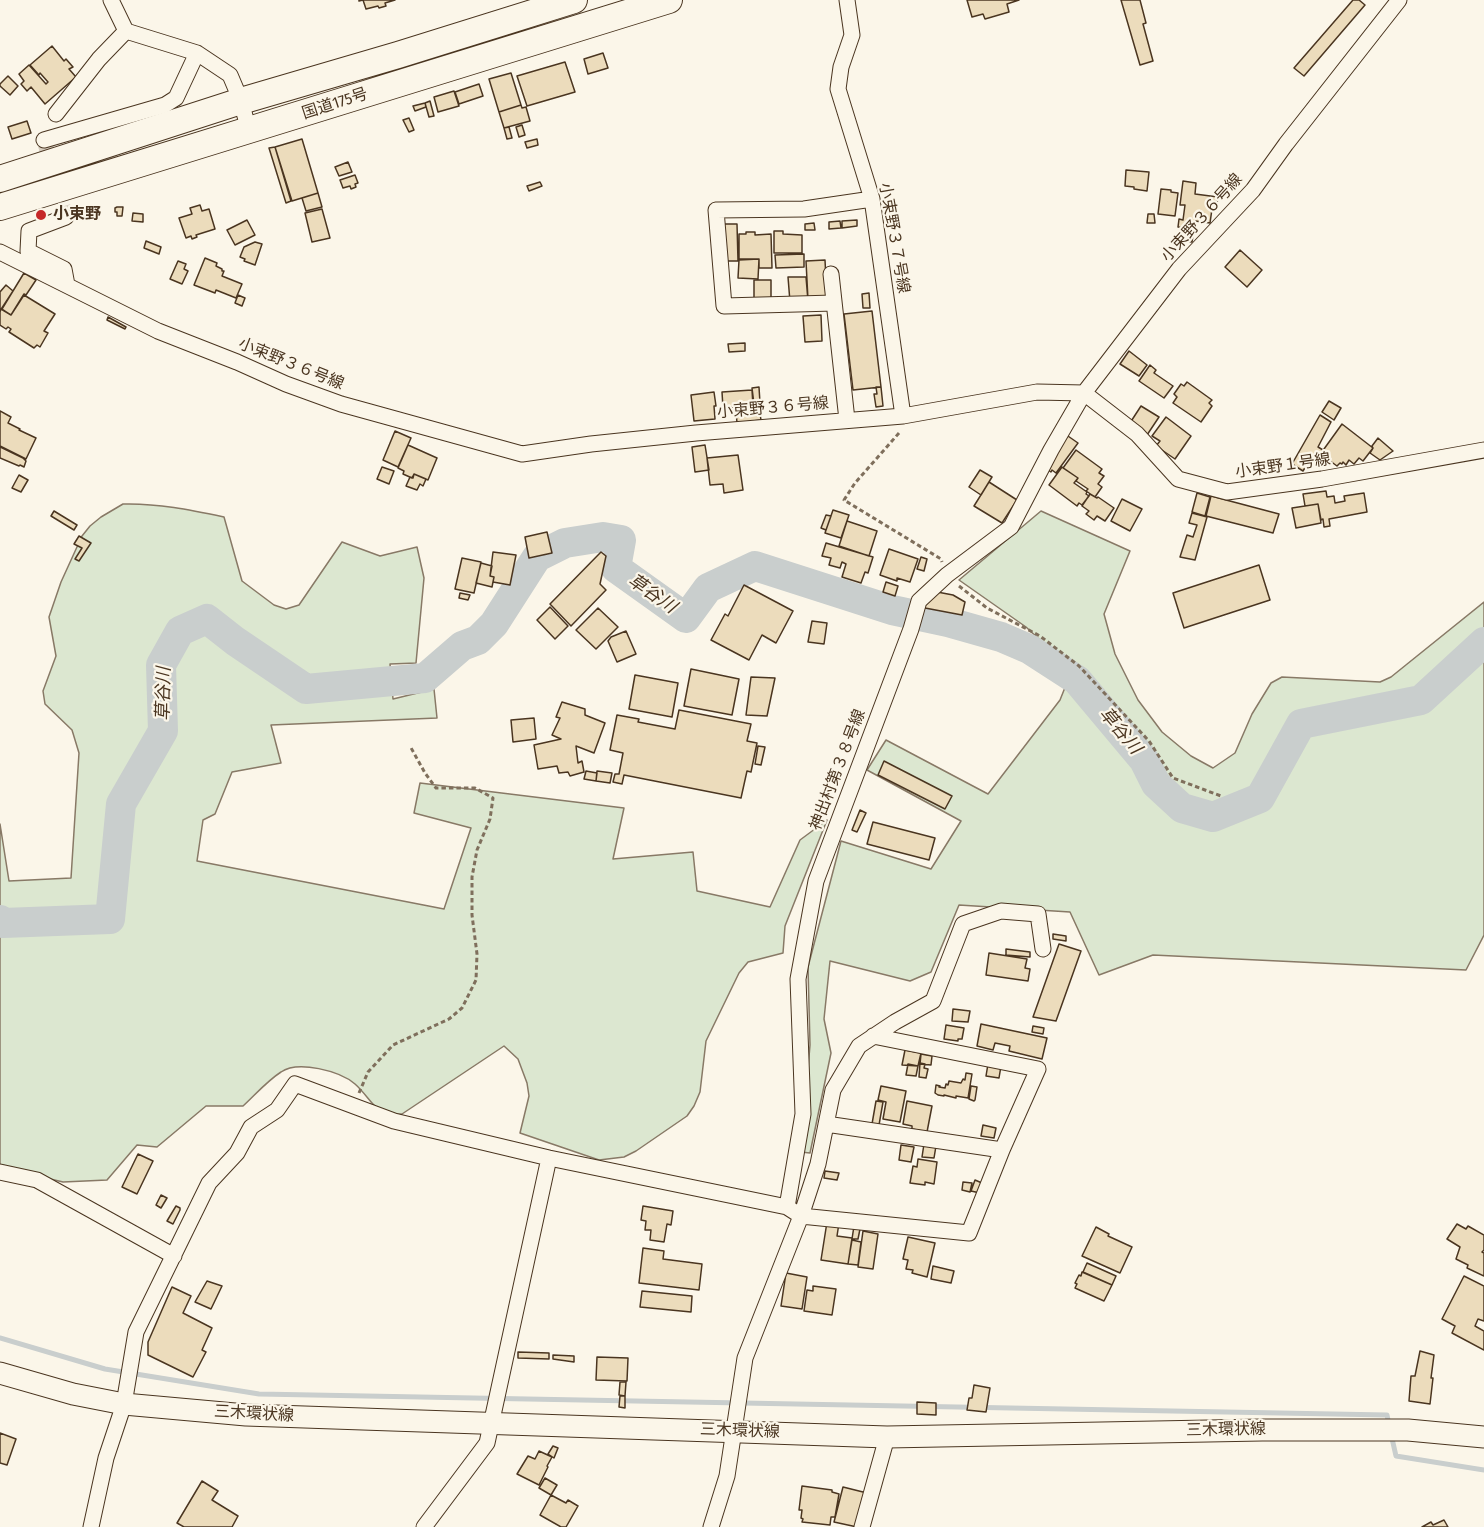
<!DOCTYPE html>
<meta charset="utf-8">
<style>
body{margin:0}
canvas{display:block;background:#fbf6e9}
</style>
<canvas width="1484" height="1527"></canvas>
<script>
const g = document.querySelector('canvas').getContext('2d');
g.lineJoin = 'round';
function fillPath(path, color) { g.fillStyle = color; g.fill(path, 'evenodd'); }
function strokePath(path, color, width, dash) { g.strokeStyle = color; g.lineWidth = width; g.lineCap = dash ? 'butt' : 'round'; g.setLineDash(dash || []); g.stroke(path); }
function label(font, color, halo, rows, align = 'center') {
  g.font = font + ' "Fira Sans Condensed","Noto Sans JP",sans-serif'; g.lineWidth = 4.5; g.setLineDash([]); g.textBaseline = 'middle'; g.strokeStyle = halo; g.fillStyle = color; for (const [text, x, y, turn = 0] of rows) {
    g.save(); g.translate(x, y); g.rotate((+turn || 0) * Math.PI / 180); g.textAlign = isNaN(turn) ? turn : align; if (halo) g.strokeText(text, 0, 0); g.fillText(text, 0, 0); g.restore();
  }
}
const green = new Path2D(`
 M123,504C157,503 191,510 224,517L242,581L274,605L286,609L299,605L342,542L380,556L417,547L424,578L416,663L390,664L393,699L434,689L437,718L271,725L281,763L232,772L215,814L203,820L197,861L444,909L471,828L414,813L420,783L624,808L613,859L693,852L697,891L770,907L800,840L827,820L785,926L783,953L748,962L739,973L706,1041L700,1092L694,1106L687,1116L636,1151L624,1157L599,1160L520,1133L529,1096L527,1083L518,1059L504,1046L402,1114C374,1117 373,1100 355,1084C340,1071 298,1060 281,1072C267,1081 255,1095 243,1106H206L157,1147L137,1145L107,1180L63,1182L0,1167V824L9,881L71,878L79,753L72,730L45,704L43,691L56,656L49,617L61,582L82,536L90,526L101,517Z
 M1041,511L1130,551L1104,614L1115,654L1138,700L1162,732L1191,756L1213,768L1235,753L1252,714L1271,683L1282,677L1380,682L1391,677L1484,602V935L1466,970L1153,955L1099,975L1070,912L959,905L931,972L910,981L830,961L824,1019L831,1053L810,1153L801,1152L810,1045L808,967L841,841L931,869L961,821L867,770L886,740L988,794L1060,700L1072,670L1026,627L959,580Z`);
fillPath(green, '#dce7d0');
strokePath(green, '#887966', 1.5);
strokePath(new Path2D(`
 M0,1338L105,1369L259,1394L1387,1415L1389,1425
 M1391,1434L1396,1456L1484,1470`), '#c9cecd', 5);
strokePath(new Path2D(`
 M0,920L3,923L110,919L121,804L163,731L161,665L180,631L207,619L235,641L306,689L425,678L462,646L478,640L494,624L537,557L565,543L603,537L621,540L616,568L686,618L708,588L755,566L892,610L948,622L1001,637L1029,649L1077,680L1144,760L1156,784L1182,808L1213,817L1260,798L1301,724L1421,700L1484,642`), '#c9cecd', 30);
const building = new Path2D(`
 M359,0H395L385,3L386,6L379,8L378,6L366,9L363,0L359,1Z
 M967,0H1019L1007,4L1009,12L985,19L983,14L972,17Z
 M1121,0H1140L1146,23L1143,24L1153,61L1140,65Z
 M1353,0H1359L1365,5L1304,76L1294,68Z
 M52,46L64,61L66,59L73,67L69,69L76,77L45,104L31,87L27,91L21,84L24,81L19,74L29,65L46,84L48,82L40,73L39,75L30,65Z
 M603,53L608,68L588,74L584,59Z
 M565,62L575,92L527,106L517,76Z
 M511,73L521,105L499,112L489,79Z
 M8,76L18,86L10,95L0,86V84Z
 M479,84L483,96L459,104L455,92Z
 M454,91L459,106L438,112L434,97Z
 M430,101L434,116L429,117L425,103Z
 M425,103L426,107L415,111L413,106Z
 M521,105L522,108L526,107L530,121L504,128L499,112Z
 M409,118L414,130L409,132L403,120Z
 M27,121L31,133L12,139L8,127Z
 M522,125L525,135L519,137L516,127Z
 M509,127L512,138L507,139L504,128Z
 M302,139L318,193L292,201L275,147Z
 M537,139L538,145L527,148L525,142Z
 M275,147L291,201L286,203L269,148Z
 M348,162L352,172L339,176L335,167Z
 M1126,170L1149,172L1147,191L1134,189V187L1125,186Z
 M355,175L358,183L355,184L356,187L351,189L350,186L343,188L340,180Z
 M1183,181L1196,183L1195,194L1218,197L1216,210L1212,209L1210,223L1195,221L1194,229L1178,227L1179,219L1183,220L1185,205H1180Z
 M540,182L542,186L529,191L527,186Z
 M1161,189L1171,190V192L1178,193L1175,216L1158,214Z
 M318,193L322,207L306,211L302,198Z
 M200,205L202,211L209,209L215,229L196,235L197,237L192,239L191,236L186,238L179,218L192,214L190,208Z
 M117,207H123L122,216H117V212H115V208Z
 M322,209L330,238L312,242L305,213Z
 M133,213L143,214V222L132,221Z
 M1148,214H1154L1155,223H1147Z
 M247,220L255,235L235,245L227,230Z
 M857,220V226L842,228V221Z
 M840,221L841,228L829,229V222Z
 M814,223L815,230H805V224Z
 M721,224H737L738,261H723Z
 M1181,228L1194,229L1192,242L1180,241Z
 M774,231H783V234L802,235V253H774Z
 M746,232H755V235L771,234L772,268H759V259H739V234H746Z
 M146,241L161,247L159,254L144,248Z
 M255,242L262,244L255,265L244,261L245,259L240,257L244,247Z
 M1240,250L1262,270L1247,287L1225,267Z
 M804,254V267L776,268L775,255Z
 M205,258L217,263L216,266L222,269V271H224L222,276L242,284L236,298L216,290L215,293L194,285Z
 M759,259L758,279L738,278L739,260Z
 M825,260L827,299L808,300L806,261Z
 M178,261L186,264L184,269L188,271L182,284L170,279Z
 M24,273L36,280L26,295L24,294L11,315L2,309Z
 M788,277H806L808,301L790,302Z
 M754,280H771V302H754Z
 M6,285L13,291L0,311V292Z
 M869,293L870,308H863L862,294Z
 M24,295L55,314L44,331L48,333L40,347L37,345L34,348L9,332L11,329L8,327L6,329L0,325V312L1,309L11,315Z
 M238,295L245,298L242,306L235,303Z
 M872,311L881,387L853,390L844,314Z
 M821,315L822,341L805,342L803,316Z
 M108,317L126,327L125,329L107,320Z
 M745,343V351L729,352L728,344Z
 M1129,351L1147,365L1139,376L1120,364Z
 M1150,365L1156,370L1154,373L1173,386L1164,398L1139,381Z
 M1187,382L1212,400L1209,403L1212,406L1201,422L1173,403L1177,397L1174,394L1181,384L1184,386Z
 M759,387L760,403L754,404L752,388Z
 M876,387H881L883,406L876,407L874,394H877Z
 M752,390L753,406L723,408L722,392Z
 M714,392L716,406H714L715,419L694,421L691,395Z
 M1329,401L1341,408L1334,420L1322,412Z
 M1141,406L1159,417L1145,438L1128,426Z
 M759,408L761,420L737,423L736,411Z
 M0,411L11,417L8,423L20,429L19,430L36,438L26,459L0,446Z
 M1320,415L1331,422L1318,447L1323,450L1315,464L1309,461L1303,471L1292,464Z
 M1166,417L1191,436L1175,459L1156,446L1160,441L1152,436Z
 M1342,424L1373,448L1363,461L1359,458L1354,464L1349,460L1346,465L1343,462L1342,464L1340,463L1337,466L1322,455L1325,450L1324,449Z
 M395,431L411,438L398,467L383,460Z
 M1065,434L1078,443L1056,473L1052,470L1051,472L1045,468Z
 M1378,438L1393,451L1380,460L1370,453L1373,448L1372,446Z
 M408,445L437,458L428,480L414,474L412,478L403,474L404,471L398,468Z
 M705,445L709,470L695,472L692,447Z
 M0,447L23,458L26,461L24,467L20,465L19,466L0,458Z
 M1076,450L1102,469L1099,473L1104,476L1098,484L1102,487L1095,497L1086,491L1088,489L1076,481L1078,478L1063,468Z
 M738,455L743,490L724,493L723,484L710,485L707,458Z
 M382,467L394,471L389,484L377,479Z
 M1062,467L1078,478L1074,483L1087,492L1086,494L1089,496L1082,505L1079,503L1077,506L1049,485Z
 M980,470L992,477L981,495L969,487Z
 M414,474L426,479L423,486L420,484L417,490L406,486L410,477L413,478Z
 M19,475L28,480L21,492L12,488Z
 M989,482L1017,500L1002,523L974,506Z
 M1326,491L1327,497L1334,496L1335,503L1345,501L1344,496L1364,493L1367,512L1329,519L1330,526L1324,527L1323,519L1321,520L1318,504L1305,506L1303,494Z
 M1197,493L1210,497L1205,516L1192,512Z
 M1090,494L1097,498L1098,497L1114,508L1105,521L1097,516L1094,520L1086,514L1089,511L1082,506Z
 M1211,496L1279,514L1273,533L1206,516Z
 M1122,499L1142,509L1130,531L1111,521Z
 M1318,504L1321,523L1296,528L1292,508Z
 M833,510L849,515L841,538L825,533Z
 M54,511L77,525L74,530L51,516Z
 M1192,513L1207,517L1195,560L1180,557L1187,535L1193,537L1197,525L1189,523Z
 M826,515L831,516L826,530L821,528Z
 M847,521L877,531L869,556L839,546Z
 M547,532L552,553L529,558L525,537Z
 M79,536L91,543L79,561L75,559L82,548L74,544Z
 M826,543L873,557L868,573L865,572L861,583L842,577L846,564L842,562L840,568L829,565L831,558L822,556Z
 M889,549L918,559L910,582L897,578V581L880,575Z
 M493,552L516,555L510,585L493,582L494,577L490,576Z
 M601,552L606,556L600,584L606,590L571,626L550,604Z
 M921,557L927,559L924,571L917,569Z
 M462,558L481,562L474,593L455,589Z
 M481,563L492,566L490,576L494,577L492,587L476,583Z
 M1259,565L1270,600L1184,628L1173,593Z
 M886,582L898,586L895,596L883,592Z
 M744,585L793,611L776,643L762,635L749,660L711,640L725,614L728,616Z
 M932,591L953,595L965,602L962,615L925,608L927,596Z
 M460,593L470,595L468,600L459,598Z
 M550,607L568,626L555,639L537,620Z
 M598,608L618,627L596,649L576,630Z
 M812,621L827,623L824,644L808,642Z
 M626,631L636,654L617,662L608,641L611,637Z
 M691,669L739,679L732,715L684,706Z
 M635,675L678,683L672,717L629,709Z
 M751,677L775,678L767,716L746,715Z
 M562,702L585,709V715L605,723L594,753L576,746L578,763L582,761L584,772L570,776L568,772L559,773L557,766L538,769L534,745L561,739L552,735L560,718L556,717Z
 M679,710L751,724L747,741L757,743L751,772L747,771L741,798L624,775L622,784L613,782L615,774H619L623,753L610,750L617,715L639,719L638,722L675,729Z
 M534,718L536,739L513,742L511,720Z
 M758,746L765,747L761,765L755,764Z
 M884,761L952,796L945,809L878,775Z
 M586,771L597,773L596,781L584,779Z
 M597,771L612,773L610,783L596,781Z
 M860,810L866,813L857,832L852,830Z
 M873,822L935,838L929,860L867,844Z
 M1053,934L1066,936V941L1053,939Z
 M1059,944L1081,951L1056,1021L1033,1017Z
 M1006,949L1030,952V957L1006,955Z
 M989,953L1027,959L1025,968L1030,969L1028,981L986,975Z
 M953,1009L970,1011L968,1022L952,1021Z
 M981,1024L1047,1038L1042,1059L1009,1051L1010,1046L995,1043L993,1050L977,1046Z
 M946,1025L964,1028L962,1039H958V1041L944,1039Z
 M1033,1026L1044,1028L1043,1034L1032,1032Z
 M905,1050L921,1053L918,1066L902,1065Z
 M921,1054L932,1056L931,1065L920,1064Z
 M920,1063L925,1064L924,1068L928,1069L926,1078L919,1077Z
 M908,1064L918,1066L916,1076L906,1075Z
 M988,1064L1001,1066L999,1078L986,1076Z
 M966,1073L972,1074L968,1098L956,1096V1098L944,1095V1096L938,1095L935,1093L936,1085L940,1086L939,1087L945,1088L946,1084L948,1085L949,1081L961,1083L963,1079L965,1080Z
 M881,1086L906,1091L900,1122L883,1119L886,1102L878,1100Z
 M971,1086L977,1087L975,1100L974,1101L969,1099Z
 M876,1101L883,1102L879,1125L872,1124Z
 M907,1101L932,1106L927,1132L912,1129V1126L903,1124Z
 M983,1125L996,1128L994,1138L981,1136Z
 M924,1144L936,1146L934,1158L922,1157Z
 M901,1145L914,1147L911,1162L899,1160Z
 M138,1154L153,1161L137,1194L122,1187Z
 M918,1159L937,1162L934,1184L925,1182V1185L910,1183L913,1166L917,1167Z
 M825,1171L839,1173L837,1180L824,1178Z
 M975,1180L982,1183L980,1193L971,1191Z
 M963,1182L972,1183L970,1192L962,1190Z
 M161,1195L167,1198L161,1208L156,1205Z
 M176,1206L180,1208V1210L173,1224L167,1221Z
 M643,1206L673,1211L671,1225L667,1224L664,1242L650,1240L651,1230H645L646,1221L641,1220Z
 M827,1222L839,1223L837,1236L852,1238L848,1264L821,1260Z
 M1457,1224L1466,1229L1468,1226L1484,1235V1250L1482,1252L1484,1253V1276L1467,1268L1468,1265L1456,1259L1460,1247L1447,1239Z
 M854,1226L860,1229L858,1239H852Z
 M1096,1227L1109,1234L1108,1236L1132,1247L1120,1273L1082,1256Z
 M863,1231L878,1234L873,1269L858,1267Z
 M908,1237L935,1243L927,1277L912,1273L913,1270L906,1269L908,1260L903,1259Z
 M852,1240L861,1242L858,1265L848,1264Z
 M643,1248L664,1251L663,1259L702,1264L699,1290L639,1283Z
 M1087,1263L1116,1276L1112,1285L1083,1272Z
 M933,1266L954,1271L951,1283L931,1279Z
 M1082,1272L1112,1285L1104,1301L1075,1288L1077,1284L1075,1283L1079,1275L1081,1276Z
 M786,1273L807,1277L802,1309L781,1306Z
 M1464,1276L1484,1286V1321L1478,1319L1475,1326L1484,1331V1350L1452,1333L1455,1326L1442,1319Z
 M207,1281L222,1286L211,1309L195,1302Z
 M813,1286L836,1289L832,1315L804,1311L807,1290L813,1291Z
 M172,1287L191,1296L183,1313L212,1328L202,1350L206,1352L193,1377L148,1355V1342Z
 M642,1291L692,1296L691,1312L640,1307Z
 M1420,1351L1434,1355L1431,1378H1433L1430,1404L1409,1401L1411,1376H1415Z
 M518,1352L549,1353V1359L518,1358Z
 M553,1355L574,1356V1362L553,1359Z
 M597,1357L628,1358L627,1381L596,1380Z
 M620,1382H626L625,1396L619,1395Z
 M974,1385L990,1388L986,1412L967,1410L969,1398H972Z
 M620,1396H625V1408L619,1407Z
 M917,1402L936,1403V1415L917,1414Z
 M0,1433L16,1439L7,1465L0,1463Z
 M553,1446L558,1448L554,1458L548,1454Z
 M539,1451L552,1457L547,1466L548,1467L539,1485L517,1474L528,1456L535,1459Z
 M545,1478L557,1485L551,1495L539,1488Z
 M202,1481L218,1491L212,1500L238,1516L232,1527H184L177,1523Z
 M802,1486L832,1490V1492L839,1494L835,1517H831L830,1525L802,1522L803,1519L801,1518L802,1510H799Z
 M843,1487L867,1493L857,1527L834,1522Z
 M551,1495L566,1503L568,1500L578,1506L566,1527H561L540,1515Z
 M1444,1520L1448,1527H1422L1431,1522L1433,1525Z`);
fillPath(building, '#ecdcbc');
strokePath(building, '#4a3520', 1.5);
strokePath(new Path2D(`
 M44,140L66,217`), '#d8cfc1', 15, [15, 8]);
const minor = new Path2D(`
 M847,0L852,35L841,67L838,89L872,199L903,416
 M126,31L197,53
 M56,114L99,59L126,31L111,0
 M44,140L165,105L176,98L197,53L230,75L241,101L249,131
 M66,217L29,231L28,251L64,269L67,285
 M0,252L158,331L237,362L286,384L341,404L522,454L591,444L696,433L903,416L1037,392L1084,393L1179,269L1253,190L1286,144L1399,0
 M831,274L847,420
 M834,303L724,306L716,210L804,209L872,199
 M873,1036L1038,1069L1002,1150L969,1233L801,1216L787,1207L803,1114L798,979L816,881L911,629L919,601L947,575L1011,527L1051,450L1084,393L1137,434L1178,479L1227,492L1322,479L1484,450
 M826,1124L1002,1150
 M0,1172L37,1180L174,1256
 M91,1527L106,1458L124,1404L136,1332L209,1183L237,1153L251,1127L277,1110L295,1084L394,1121L549,1158L787,1207
 M424,1527L487,1443L549,1158
 M711,1527L727,1476L745,1358L801,1216L818,1164L833,1090L859,1046L895,1022L933,1001L963,924L1001,911L1038,914L1043,949
 M862,1527L887,1437`);
const secondary = new Path2D(`
 M0,1373L73,1394L124,1404L246,1415L887,1437L1262,1430H1408L1484,1437`);
const trunk = new Path2D(`
 M0,179L241,101L398,55L574,0
 M0,207C223,139 446,68 669,0`);
strokePath(minor, '#4a3520', 17);
strokePath(secondary, '#4a3520', 23);
strokePath(trunk, '#4a3520', 28);
strokePath(new Path2D(`
 M899,433L855,483L844,500L941,559L942,562
 M959,586L987,608L1040,636L1079,666L1149,741L1173,778L1221,796
 M359,1093L368,1072L393,1045L449,1019L462,1008L476,980L477,954L472,915V877L477,850L490,819L493,798L475,788H436L425,773L410,746`), '#7f6f5c', 3, [4.5, 3]);
strokePath(minor, '#fbf6e9', 15);
strokePath(secondary, '#fbf6e9', 21);
strokePath(trunk, '#fbf6e9', 26);
for (const [x, y, r, color] of [
 [41,215,6,"#c62828"]
]) { const dot = new Path2D(); dot.arc(x, y, r, 0, 2 * Math.PI); g.fillStyle = color; g.fill(dot); strokePath(dot, '#fbf6e9', 2); }
label('16px', '#4a3520', '#fbf6e9', [
 ["国道175号",335,104,-18],
 ["小束野３６号線",1202,218,-48],
 ["小束野３７号線",894,238,80],
 ["小束野３６号線",291,364,22],
 ["小束野３６号線",773,408,-5],
 ["小束野１号線",1283,466,-8],
 ["神出村第３８号線",838,770,-69],
 ["三木環状線",254,1414,3],
 ["三木環状線",1226,1430,-1],
 ["三木環状線",740,1431,2]
]);
label('bold 16px', '#4a3520', '#fbf6e9', [
 ["小束野",53,215]
], 'left');
label('italic 18px', '#4a3520', '#fbf6e9', [
 ["草谷川",652,594,35],
 ["草谷川",164,694,-89],
 ["草谷川",1120,731,50]
]);
</script>
